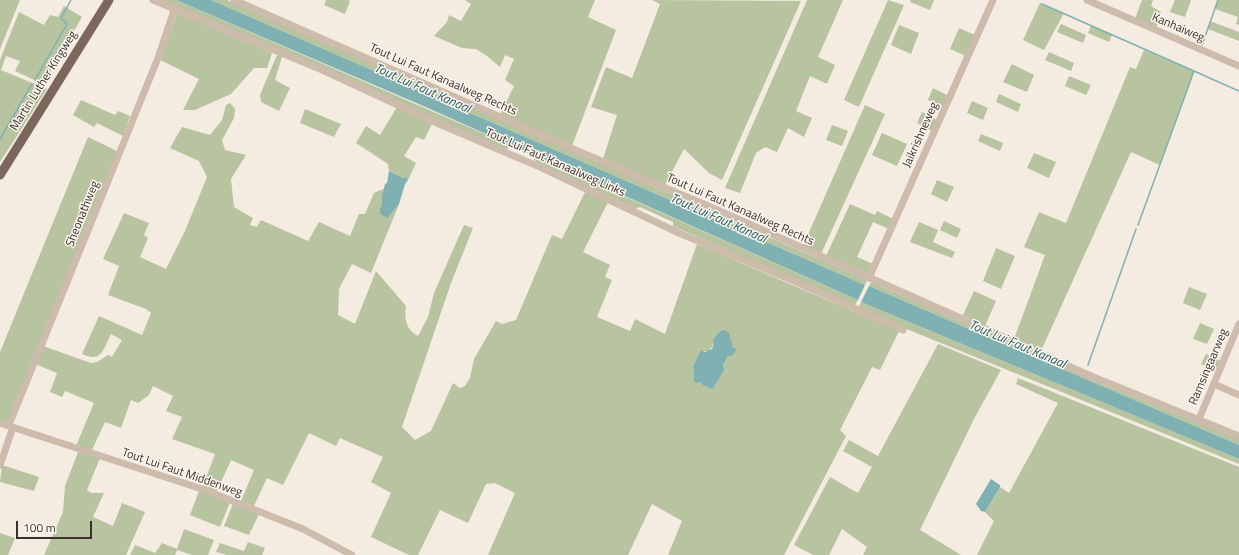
<!DOCTYPE html>
<style>
body{margin:0}
#map{position:relative;width:1239px;height:555px;overflow:hidden;background:#f4ebe1;font-family:"Titillium Web",sans-serif}
canvas{display:block}
.scale{position:absolute;left:16px;top:521px;width:76px;height:18px;box-sizing:border-box;border:2px solid #3b302b;border-top:0;padding-left:5px;font-size:12px;line-height:14px;white-space:nowrap;color:#3b302b;-webkit-text-stroke:3px #fbf5ee;paint-order:stroke}
</style>
<div id="map">
<canvas width="1239" height="555"></canvas>
<div class="scale">100 m</div>
</div>
<script>
const g = document.querySelector('canvas').getContext('2d');
g.lineJoin = 'round';
function fillPath(path, color) { g.fillStyle = color; g.fill(path, 'evenodd'); }
function strokePath(path, color, width, dash) { g.strokeStyle = color; g.lineWidth = width; g.lineCap = dash ? 'butt' : 'round'; g.setLineDash(dash || []); g.stroke(path); }
function label(font, color, halo, rows, align = 'center') {
  g.font = font + ' "Titillium Web",sans-serif'; g.lineWidth = 3; g.setLineDash([]); g.textBaseline = 'middle'; g.strokeStyle = halo; g.fillStyle = color; for (const [text, x, y, turn = 0] of rows) {
    g.save(); g.translate(x, y); g.rotate((+turn || 0) * Math.PI / 180); g.textAlign = isNaN(turn) ? turn : align; if (halo) g.strokeText(text, 0, 0); g.fillText(text, 0, 0); g.restore();
  }
}
fillPath(new Path2D(`
 M0,0H20L0,49Z
 M161,0H176L510,145L506,151L322,67Z
 M211,0H227L867,280L865,285Z
 M326,0H348L350,1L345,14L324,5Z
 M465,0H595L588,17L616,30L572,146L500,115L514,86L505,80L514,59L505,55L500,67L487,56L476,49L462,48L434,36L447,22L449,15L461,21L471,4Z
 M652,0L801,1L722,180L709,173L684,149L665,185L603,159L617,115L591,107L606,67L632,78L660,4Z
 M807,0H843L818,57L835,65L827,84L810,76L796,111L812,118L804,137L788,128L777,152L765,147L756,153L740,193L725,188Z
 M888,0L904,5L859,107L844,100Z
 M911,0H934L930,10L910,2Z
 M1142,0H1153L1151,6L1161,12L1156,28L1135,19Z
 M1175,0H1191L1185,17L1170,12Z
 M1218,0H1239V25L1236,24L1238,17L1215,9Z
 M1040,3L1064,13L1044,50L1023,40Z
 M64,6L82,17L43,84L15,71L20,61L6,56L1,70L47,89L0,162V60L19,12L44,25L50,15L58,17Z
 M177,13L272,53L267,68H254L231,94L195,110H183L199,79L160,60Z
 M1210,21L1239,32V41L1208,29Z
 M1061,24L1086,35L1083,43L1057,32Z
 M899,25L919,33L911,54L891,45Z
 M1091,26L1112,35L1109,42L1088,33Z
 M959,28L975,35L966,56L950,49Z
 M1144,50L1194,71L1160,165L1131,152L1041,351L1014,339L1045,255L1024,247L1039,212L1066,223L1130,67L1136,69Z
 M1049,52L1074,63L1071,71L1045,60Z
 M277,55L282,57L275,80L290,88L279,111L261,102L260,95Z
 M1012,64L1034,75L1027,92L1003,82Z
 M1069,76L1091,85L1086,95L1065,86Z
 M933,88L947,95L942,106L928,100Z
 M999,94L1021,104L1018,112L996,102Z
 M81,100L115,115L118,111L130,116L123,136L97,123L94,127L73,115Z
 M972,101L988,108L983,120L967,113Z
 M230,103L235,109L234,118L222,140L225,150L246,155L231,179L234,207L253,218L250,225L257,227L261,220L308,241L319,222L350,236L359,214H365L374,193L383,189L382,206L388,218L399,204L371,273L352,264L339,289L338,315L355,324L376,271L406,306C404,319 406,330 418,336L428,317L434,293L464,225L473,228L451,283L402,427L415,440L431,431L453,383L460,388L465,386L470,378L474,359L496,321L502,324L516,320L552,235L562,239L585,192L608,202L583,252L610,265L605,277L612,280L597,317L630,331L635,319L665,334L697,244L899,331L880,370L872,367L840,430L846,436L784,555H668L682,521L652,504L628,555H488L515,493L495,483L486,484L468,523L440,510L418,555H409L371,537L391,493L371,482L383,457L340,438L336,446L309,433L283,485L267,478L254,506L241,501L254,470L231,460L217,491L203,486L215,454L172,439L182,417L166,411L173,396L153,386L149,395L138,403L131,400L121,428L105,422L92,450L76,446L94,403L65,391L62,397L50,392L57,373L35,364L43,346L91,363L97,362L108,355L112,357L122,340L111,334C103,350 102,363 82,354L99,316L142,335L151,313L146,309L108,295L119,266L103,259L124,213L149,223L144,235L148,238L140,257L166,269L185,231L207,177L199,161L170,148L182,127L210,135L222,120L226,105ZM730,341L733,347L737,349L728,356L712,390L706,385L704,386L699,382L694,381L693,366L701,351H709L714,344Z
 M865,105L885,114L821,254L803,246Z
 M397,107L432,124L424,140L416,137L404,156L416,163L408,180L407,177L403,178L389,171L388,164L356,143L366,126L380,135Z
 M305,109L341,124L334,137L300,123Z
 M922,112L937,120L932,131L917,123Z
 M832,125L848,131L842,146L826,140Z
 M882,133L907,144L897,166L872,155Z
 M981,134L1003,143L1000,151L978,141Z
 M88,137L117,151L7,422L0,420V352Z
 M1034,153L1056,162L1049,178L1027,168Z
 M529,154L858,300L854,306L673,226V222L640,207L636,209L539,165Z
 M937,180L954,187L947,202L931,194Z
 M850,204L875,215L877,211L893,219L889,229L873,222L857,257L873,264L868,275L826,256Z
 M944,221L961,229L957,238L940,230Z
 M919,222L938,230L933,242L955,252L952,258L910,242Z
 M996,248L1015,256L1001,289L983,281Z
 M871,282L1109,387L1239,439V445L869,286Z
 M1189,287L1207,294L1200,310L1183,303Z
 M974,291L996,301L985,326L963,315Z
 M861,302L1239,459V464L904,328L858,308Z
 M1200,323L1214,329L1207,344L1193,339Z
 M938,344L1001,370L975,417L920,530L961,555H863L867,547L842,529L829,555H813L794,545L830,477L858,493L872,467L843,451L849,440L878,456Z
 M1206,354L1221,361L1217,371L1201,364Z
 M1018,378L1239,467V555H977L994,521L985,512L1000,487L1009,493L1058,403L1016,384Z
 M78,452L100,458L87,490L91,493H104L93,517L113,526L122,503L145,512L126,555H44L63,512L65,486Z
 M2,465L39,477L34,491L0,482Z
 M199,491L230,502L220,527L190,515Z
 M233,504L259,514L249,535L224,526Z
 M184,529L214,540L208,555H192L177,550L175,555H130L135,545L155,553L162,543L177,549Z
 M0,533L15,538L8,555H0Z
 M248,542L265,548L262,555H227L216,552L220,543L244,551Z`), '#b8c4a0');
fillPath(new Path2D(`
 M176,0H211L865,285L858,300L421,105Z
 M389,171L403,178L407,177L408,180L405,184L399,204L388,218L380,214V208L382,206V195L385,184L387,183Z
 M869,286L1239,445V459L861,302Z
 M724,330L729,333L733,347L737,349L732,356H728L723,366L724,370L712,390L706,386H704L699,382L696,383L694,381L693,366L701,350L705,352L712,349L714,344L713,340L719,332Z
 M991,479L1000,485V487L985,512L981,511L976,504Z`), '#7fb0b2');
strokePath(new Path2D(`
 M1042,4L1194,71L1138,225
 M1202,45L1218,0
 M1194,71L1239,91
 M35,80L67,24L61,18L71,0
 M0,139L32,84
 M1088,365L1136,229`), '#7fb0b2', 1.5);
strokePath(new Path2D(`
 M153,0L320,69L439,124L542,168L679,233L796,282L903,330
 M234,0L573,149L713,208L1091,376L1239,436
 M1087,0L1239,66
 M869,278L993,0
 M1214,384L1239,395
 M1199,419L1239,324
 M0,423L205,490L303,529L352,555
 M9,425L158,58L174,10
 M0,465L13,427`), '#cdbbac', 7);
strokePath(new Path2D(`
 M0,175L109,0`), '#7d675c', 9);
label('12px', '#3b302b', '#fbf5ee', [
 ["Kanhaiweg",1178,28,23],
 ["Tout Lui Faut Kanaalweg Rechts",443,80,24],
 ["Martin Luther Kingweg",44,81,-58],
 ["Jaikrishneweg",921,135,-66],
 ["Tout Lui Faut Kanaalweg Links",555,163,24],
 ["Tout Lui Faut Kanaalweg Rechts",740,210,24],
 ["Sheonathweg",83,214,-68],
 ["Ramsingaarweg",1209,367,-67],
 ["Tout Lui Faut Middenweg",182,473,19]
]);
label('italic 13px', '#1f5a5e', '#fbf5ee', [
 ["Tout Lui Faut Kanaal",422,89,24],
 ["Tout Lui Faut Kanaal",718,219,24],
 ["Tout Lui Faut Kanaal",1017,345,23]
]);
</script>
